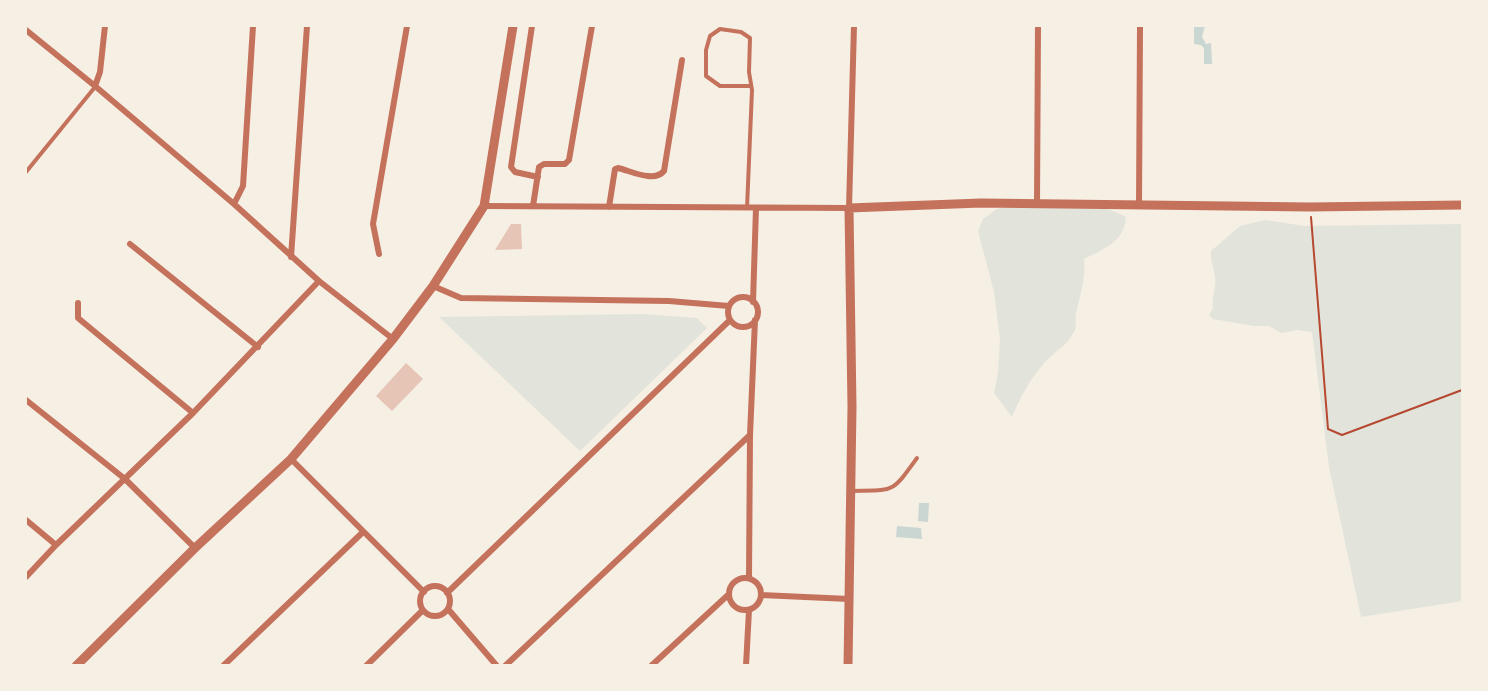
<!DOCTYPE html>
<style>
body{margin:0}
#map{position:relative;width:1488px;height:691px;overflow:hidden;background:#f6efe4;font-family:Helvetica,sans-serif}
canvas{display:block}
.frame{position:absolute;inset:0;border:27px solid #f6efe4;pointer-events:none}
</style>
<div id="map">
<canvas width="1488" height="691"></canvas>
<div class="frame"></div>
</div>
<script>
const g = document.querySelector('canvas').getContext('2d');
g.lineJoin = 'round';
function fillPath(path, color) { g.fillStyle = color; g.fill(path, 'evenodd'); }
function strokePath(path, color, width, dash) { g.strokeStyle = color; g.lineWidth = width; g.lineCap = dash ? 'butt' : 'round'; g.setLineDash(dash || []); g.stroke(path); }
fillPath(new Path2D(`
 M1036,200C1065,203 1099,202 1126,217C1125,241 1103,250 1084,259C1086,279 1080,295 1076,314C1075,320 1077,327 1074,332C1067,346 1055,351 1045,362C1030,379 1021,396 1012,417L994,393L998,373L1000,339L994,292L978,231L983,219L997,209Z
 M1265,220L1305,226L1462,224V601L1361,617L1329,467L1312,332L1297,330L1281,333L1269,326H1254L1213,319L1209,315L1213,308C1211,297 1217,287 1215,277C1214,267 1210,261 1211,251L1240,226Z
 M642,314L697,318L707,328L580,451L439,317Z`), '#e2e4dc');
fillPath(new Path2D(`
 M1194,26H1205L1202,37L1206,44L1211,43L1212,64H1204V48L1201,45L1194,44Z
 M919,503H929L928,522L918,521Z
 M897,526L921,528L922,539L896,537Z`), '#c9d6d2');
fillPath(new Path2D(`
 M511,224H521L522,249L495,250Z
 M406,363L423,379L392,411L376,396Z`), '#e6c5b7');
strokePath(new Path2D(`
 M1311,217L1328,429L1342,435L1462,390`), '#b5482f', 2);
strokePath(new Path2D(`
 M26,172L95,87
 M747,208L752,90L749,72L750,38L741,32L720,29L710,36L706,50V76L720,86H751
 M851,491C895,490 891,494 917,458`), '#c5725c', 4);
strokePath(new Path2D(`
 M532,26L511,167L515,172L538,177
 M26,30L95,86L234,204L319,281L393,339
 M95,86L100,72L105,26
 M234,204L243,186L253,26
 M1037,204L1038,26
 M484,206L849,208L854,26
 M533,206L539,167L544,164H565L569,160L592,26
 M1139,206L1140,26
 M609,207L615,169L618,168C631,171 654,183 664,171L682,60
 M130,244L258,347
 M379,254L373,224L407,26
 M291,257L307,26
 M433,286L461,298L669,301L729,306
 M728 312a15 15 0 1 1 30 0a15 15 0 1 1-30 0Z
 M753,302L756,208
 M78,303V318L193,413
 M26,400L125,479L195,548
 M291,459L424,592
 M26,520L56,545
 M26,577L56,545L193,413L319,281
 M729 594a16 16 0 1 1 32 0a16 16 0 1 1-32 0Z
 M749,578L750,435L755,320
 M420 601a15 15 0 1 1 30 0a15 15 0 1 1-30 0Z
 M447,593L730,320
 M761,595L849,599
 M448,609L497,666
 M223,666L363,532
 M366,666L423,610
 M505,666L750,435
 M651,666L728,595
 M746,666L749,610`), '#c5725c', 6);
strokePath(new Path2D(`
 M76,666L195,548L291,459L393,339L433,286L484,206L513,26
 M848,666L852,407L849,208L981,203L1310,207L1462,205`), '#c5725c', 9);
</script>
